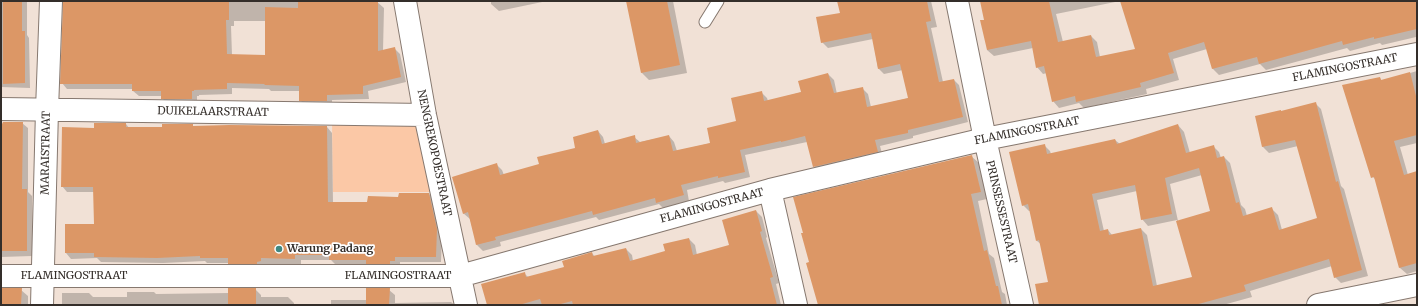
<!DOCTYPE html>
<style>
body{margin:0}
#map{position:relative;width:1418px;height:306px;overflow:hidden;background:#f1e1d6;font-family:Merriweather,serif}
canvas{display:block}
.frame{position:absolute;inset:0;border:2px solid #342e2a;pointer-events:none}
</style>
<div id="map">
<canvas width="1418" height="306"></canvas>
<div class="frame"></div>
</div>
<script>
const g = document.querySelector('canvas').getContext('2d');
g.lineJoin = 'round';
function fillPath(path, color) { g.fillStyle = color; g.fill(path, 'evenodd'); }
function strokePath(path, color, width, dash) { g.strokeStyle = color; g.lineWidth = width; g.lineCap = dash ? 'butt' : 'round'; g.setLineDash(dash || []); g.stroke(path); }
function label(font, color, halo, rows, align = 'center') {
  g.font = font + ' Merriweather,serif'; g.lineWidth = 3.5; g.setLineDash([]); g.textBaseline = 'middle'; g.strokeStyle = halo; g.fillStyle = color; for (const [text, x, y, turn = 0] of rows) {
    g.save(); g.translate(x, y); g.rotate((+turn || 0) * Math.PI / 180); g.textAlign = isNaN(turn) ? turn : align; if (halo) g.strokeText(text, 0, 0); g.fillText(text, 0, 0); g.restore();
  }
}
fillPath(new Path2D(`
 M332,120L419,123L438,192H333Z`), '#fbc8a6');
fillPath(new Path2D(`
 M1,1H27V35L29,38L30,88L1,87Z
 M64,1H376L384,8L383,51L394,48L400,54L406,82L368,91L369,99L332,100V106H306L300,100V91H271L269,89L232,88V94L199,95V96H197V104H168L162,98V96H139L133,91V89H67L62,83ZM234,21H266V56L232,55L231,26H234Z
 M491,1H547L499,11L491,4Z
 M627,1H673L687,73L649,80L642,73Z
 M838,1H931L937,27L931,28L943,82L954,80L959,85L968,122L913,136V138L880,146L883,157L820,172L814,166L807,142L745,155L750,177L725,183L723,181L687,190L689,201L663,208L659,204L599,220L596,217L500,242L501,246L483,251L477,245L470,219L463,213L496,164L502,170L504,175L541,165L577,148L598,131L603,137L605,144L634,137L640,142L669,136L674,142L677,151L711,143L737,122L761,92L767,98L768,101L802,92L828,74L834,80L837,94L862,88L868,94L871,107L909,98L903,70L884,74L878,68L873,39L828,48L822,42L841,13Z
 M982,1H1120L1056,14L1063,42L1091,36L1097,42L1100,57L1136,50L1121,1H1417V41L1416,37L1382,45L1380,43L1350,51L1347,48L1266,70L1260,64L1219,75L1213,69L1207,49L1173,59L1179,80L1146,89L1147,94L1084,108L1079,103L1059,108L1053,101L1047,73L1043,74L1037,67L1033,48L994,56L987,50L986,20Z
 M1417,71V143L1400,147L1408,175L1417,172V271L1407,274L1400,268L1376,180L1371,175L1380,78L1382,81Z
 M1315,103L1321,109L1341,186L1344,189L1368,276L1341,283L1335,277L1332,266L1250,291L1252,297L1223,305H1040L1049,282L1042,245L1037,241L1031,211H1029L1023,205L1044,145L1050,151L1051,154L1115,140L1120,144L1178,125L1184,132L1190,153L1213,146L1219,152L1221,158L1224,157L1230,163L1241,205L1245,209L1247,216L1272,209L1278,215L1282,230L1319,219L1298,146L1269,153L1263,147L1256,117L1281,112ZM1202,175L1211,212L1178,221L1170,184ZM1137,191L1142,219L1148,226L1177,220L1193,278L1157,286L1147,235L1141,229L1112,235L1108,230L1104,231L1097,200Z
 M22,123L28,128V192L32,196V256L1,257V125Z
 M126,124L129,128L327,127L332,133L333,203H368L429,194L434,200L442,235L441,262H400V266L336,265L331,260H301V264H266V267L234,269L229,263H207L205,261L163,263L101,262L97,258L71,259L66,253L95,225L94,192H67L62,186L95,129Z
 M971,156L979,163L987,199L978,201L989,254L994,258L1002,292L1005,294L1007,305H819L810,263Z
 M756,211L762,217L767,237L766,238L779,283L776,284L781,305H488L524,273L529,278L565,268L592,253L595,257L626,249L632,255L633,261L666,252L689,239L695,245L697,255L731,245Z
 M1,290H21L28,296V305H1Z
 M256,290L261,295V297H288L294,303V305H62V293H89L93,297H127V292H154L156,294L229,293Z
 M389,290L395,295V303L451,302L455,305H331V300H367Z`), '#0003');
fillPath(new Path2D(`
 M3,1H22V31H25V83L3,84Z
 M63,1H229V20H226L227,54L265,55V7L298,8V1H378V51L395,47L401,77L363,86V94L327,95V101H299V86L264,85L265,84L227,83V89L194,90V91H192V99H161V91H132V84H60Z
 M626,1H667L680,65L641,73Z
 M837,1H927L931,21L926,22L939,82L954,79L963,117L908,130V133L875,140L878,152L813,167L805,136L781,142V141L740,150L745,172L718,178V176L681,185L684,195L656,203L655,198L593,215L592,211L495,237L496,240L476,245L468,212L463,214L452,177L497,163L500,175L539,164L537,157L575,148L573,137L598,130L602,144L635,135L636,143L669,135L673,151L710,143L707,128L736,121L731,98L762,91L764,101L801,92L798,81L828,73L834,93L863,87L867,107L908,98L900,64L878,69L871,33L821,43L816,17L840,13Z
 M980,1H1049L1058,42L1091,35L1096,57L1135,49L1120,1H1417V29L1374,39V37L1343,45L1342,41L1259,64L1257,57L1212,69L1204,42L1168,53L1174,73L1140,83L1141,87L1076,102L1075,96L1052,102L1044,66L1036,68L1031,41L987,50L980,20H984Z
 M1410,72L1417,100V135L1394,141L1404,175L1417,171V263L1399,268L1374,177L1371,178L1342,85L1380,77L1381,80Z
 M1316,102L1336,182L1338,181L1362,270L1334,278L1329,259L1244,285L1246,291L1195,305H1039L1035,284L1048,282L1039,240L1036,241L1028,204L1022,206L1009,152L1045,144L1047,154L1115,139L1117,144L1178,124L1186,153L1214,145L1217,158L1224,156L1236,203L1239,202L1243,216L1272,207L1279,230L1317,218L1295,140L1262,147L1255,116L1281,110V111ZM1199,168L1210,211L1176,221L1192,277L1153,286L1141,228L1109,235L1108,229L1100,231L1092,194L1135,185L1141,220L1172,214L1165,178Z
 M3,122H23L22,189H27V251H1V124H2Z
 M94,123H126V127H162V124H193V126L229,125L327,126L328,202H367L368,196L398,197L399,193H429L437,229L436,257H395V261H390V264H366V260H329V255H295V259L261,258V261L257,262V264H228V258H200V256L157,258L94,257V253H65V224H94L93,187H61L62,127L94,128Z
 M972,155L981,192L971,194L984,251L987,250L996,286H998L1002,305H818L806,263L809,262L801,233H803L793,197Z
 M756,210L762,231L760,232L773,277L770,278L777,305H573L572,301L557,305H542L540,299L519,305H487L481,284L525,272L526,277L564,267L562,261L592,252L593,256L626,248L630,261L665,251L663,244L689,238L693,255L729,245L722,220Z
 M1,288H22L21,305H1Z
 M228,288H256V305H228Z
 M366,288H390L389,305H366Z`), '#dc9766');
const service = new Path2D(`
 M705,22L718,1`);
const minor = new Path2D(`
 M405,1L425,115L466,305
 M957,1L985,139L1022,305
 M1,109L425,115
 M770,190L796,305
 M1,276H460L770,190L985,139L1417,54
 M42,305L47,110L51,1
 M1318,305L1417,285`);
strokePath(service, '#86786f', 13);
strokePath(minor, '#86786f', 24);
strokePath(service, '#fff', 11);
strokePath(minor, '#fff', 22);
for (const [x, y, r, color] of [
 [279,249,4,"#418881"]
]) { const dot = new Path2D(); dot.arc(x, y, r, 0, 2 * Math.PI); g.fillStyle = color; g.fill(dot); strokePath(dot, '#fff', 1.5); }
label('11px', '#342e2a', '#fff', [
 ["FLAMINGOSTRAAT",1345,68,-11],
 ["DUIKELAARSTRAAT",213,112,1],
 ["FLAMINGOSTRAAT",1027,131,-11],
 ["MARAISTRAAT",46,153,-89],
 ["NENGREKOPOESTRAAT",434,153,78],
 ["FLAMINGOSTRAAT",712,206,-15],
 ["PRINSESSESTRAAT",1001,212,77],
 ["FLAMINGOSTRAAT",74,276],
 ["FLAMINGOSTRAAT",398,276]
]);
label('bold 11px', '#342e2a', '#fff', [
 ["Warung Padang",287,249]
], 'left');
</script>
